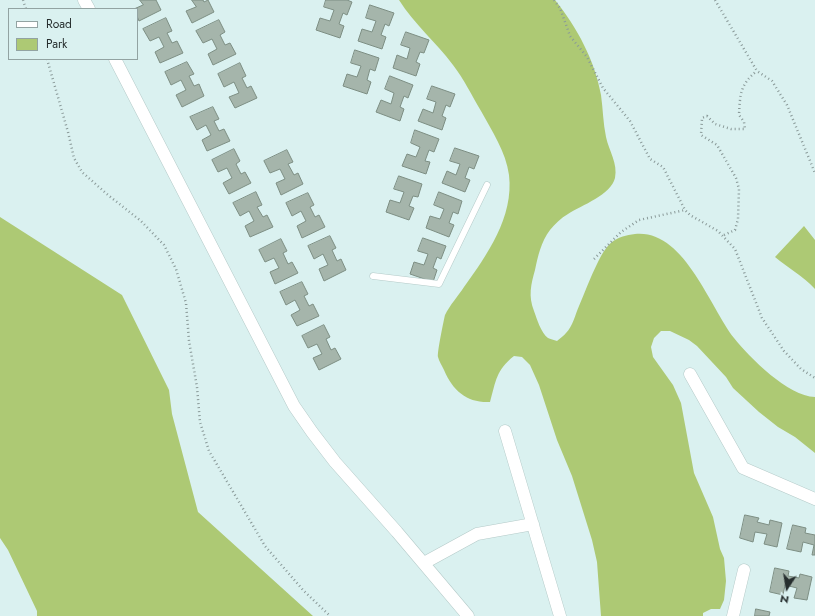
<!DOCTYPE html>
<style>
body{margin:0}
#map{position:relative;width:815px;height:616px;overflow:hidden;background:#daf1f0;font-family:Jost,sans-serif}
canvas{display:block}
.legend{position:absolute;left:8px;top:8px;width:130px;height:52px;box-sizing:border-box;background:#daf1f0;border:1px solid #92a3a2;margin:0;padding:5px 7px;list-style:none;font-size:12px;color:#262e2e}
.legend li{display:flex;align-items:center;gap:8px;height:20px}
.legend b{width:20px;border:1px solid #92a3a2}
.north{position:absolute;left:767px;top:568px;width:40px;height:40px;-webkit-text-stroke:3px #daf1f0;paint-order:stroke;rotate:192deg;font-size:11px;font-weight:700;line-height:16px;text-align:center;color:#262e2e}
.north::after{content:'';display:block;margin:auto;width:14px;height:18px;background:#262e2e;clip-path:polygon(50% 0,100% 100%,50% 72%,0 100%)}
</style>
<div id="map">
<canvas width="815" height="616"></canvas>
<ul class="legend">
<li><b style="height:5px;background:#fff"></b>Road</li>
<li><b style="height:11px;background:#adc974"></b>Park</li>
</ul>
<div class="north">N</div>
</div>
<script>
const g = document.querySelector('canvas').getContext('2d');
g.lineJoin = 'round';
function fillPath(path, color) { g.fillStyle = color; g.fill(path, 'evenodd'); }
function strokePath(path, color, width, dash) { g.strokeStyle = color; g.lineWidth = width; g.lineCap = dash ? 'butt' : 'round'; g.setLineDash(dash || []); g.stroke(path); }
fillPath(new Path2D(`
 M399,0H555C577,27 595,61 601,95C603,109 603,123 606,137C609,151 618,163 615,178C611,195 582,205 568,214C561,218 555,224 550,230C541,242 538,256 535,270C531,284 528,296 534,311C537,319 541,333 548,338C550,339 554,340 557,341C560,338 564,336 566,333C573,326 575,315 579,306C585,292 590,278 597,264C601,256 605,248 612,242C619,237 626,235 635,234C684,229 709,306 734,338C750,358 788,396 815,397V453L795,437L778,427L759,412L733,388L726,377L697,346L689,340L670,331H661L654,338L651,347L653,357L673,385L681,403L694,473L713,517L720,549L724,558L726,581L724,600L720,609H711L703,613V616H601L597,562L592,540L572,476L557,440L539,385L530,365L522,357L514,356C496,370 496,381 490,402C467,403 453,391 444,370C442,366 439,361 438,357C437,353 444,319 445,315C450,305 458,296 464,287C487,255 514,217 509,175C506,152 492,131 481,111C472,96 464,79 453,65C436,42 414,24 399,0Z
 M0,217L122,295L169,390L172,414L198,512L313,616H37V611L8,550L0,538Z
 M804,226L815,240V289C803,276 788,268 775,257Z`), '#adc974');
const building = new Path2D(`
 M140,0H156L161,10L139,21L137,16V9H134L143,5Z
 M192,0H203L204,2L208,0L214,12L192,23L186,11L196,7Z
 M326,0H347L352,2L347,15L343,13L339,24L344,26L340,38L316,30L320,18L330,21L334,10L324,7Z
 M370,5L394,13L389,26L385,24L381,35L386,37L382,49L358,41L362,29L372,32L376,21L366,18Z
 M166,18L172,31L167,33L172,43L177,41L183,53L160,63L155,52L164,47L159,37L150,41L143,29Z
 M219,20L225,32L220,35L225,45L230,43L236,54L213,65L208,54L217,49L212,39L203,43L196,31Z
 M406,32L429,40L424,53L420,52L416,62L420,64L416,76L393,68L397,55L407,59L410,48L401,45Z
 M355,50L379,58L375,71L370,69L367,80L371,82L367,94L343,86L347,74L357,77L361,66L351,63Z
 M187,62L194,74L189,76L194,86L199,84L204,96L182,107L176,95L186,90L181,80L171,85L165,72Z
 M240,63L246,76L242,78L247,88L251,86L257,98L235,108L229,97L239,93L234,82L224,87L218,74Z
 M390,76L413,85L408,98L404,96L400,107L404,109L400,121L376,112L381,100L391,104L394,93L385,89Z
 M432,86L455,94L450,107L446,105L442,116L446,118L442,130L418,121L423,109L433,113L436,102L427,99Z
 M213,107L219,119L214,121L219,131L224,129L230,141L207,151L202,140L211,135L206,125L197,130L190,117Z
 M415,130L439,139L434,152L429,150L425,161L430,162L426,174L402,166L407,154L416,157L420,147L411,143Z
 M455,148L479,156L474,169L469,167L465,178L470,180L465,192L442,183L447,171L456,175L460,164L450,161Z
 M234,149L240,161L236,164L241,174L245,172L251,183L229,194L223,183L232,178L227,168L218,172L212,160Z
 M287,150L293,162L288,164L294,175L298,173L303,184L281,195L276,183L285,179L280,169L270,173L264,161Z
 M399,176L422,184L418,197L413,196L409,206L414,208L409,220L386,212L390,200L400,203L404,192L394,189Z
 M256,192L262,205L257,207L263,217L267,215L273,227L250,237L245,226L254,221L249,211L240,216L233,203Z
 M439,192L462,201L458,214L453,212L449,223L454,225L449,237L426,228L430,216L440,219L444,209L434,205Z
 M308,193L314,205L310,207L315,217L319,215L325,227L302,238L297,226L306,221L301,211L292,216L286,203Z
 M330,236L336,248L332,250L337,261L341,259L346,270L324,281L319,269L328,265L323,254L314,259L308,246Z
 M423,238L446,246L441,259L437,257L433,268L437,270L433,282L410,274L414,262L424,265L428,254L418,251Z
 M281,239L287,251L283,253L288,264L292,262L298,273L275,284L270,272L279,268L274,258L265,262L259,250Z
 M302,282L308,294L304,296L309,306L313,304L319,316L297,326L291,315L300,310L295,300L286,305L280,292Z
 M324,325L330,337L326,339L331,350L335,348L341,359L319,370L313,358L322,354L317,344L308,348L302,336Z
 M745,515L759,518L757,522L769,525L770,520L782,523L777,547L764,544L767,534L755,532L753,542L740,538Z
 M793,525L806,528L805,533L815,535V555H812L814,545L803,542L801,552L787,549Z
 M775,568L789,571L788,576L799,578L800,574L812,577L807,600L794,598L797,588L785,585L783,595L770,592Z
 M756,609L770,612L769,616H755Z`);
fillPath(building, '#a5b5ab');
strokePath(building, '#7d8e83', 1);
const lane = new Path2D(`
 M373,276L439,284L487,185`);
const street = new Path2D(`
 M84,0L89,9
 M115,59L294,406L312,432L335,462L397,532L468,616
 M690,374L743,468L815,499
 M505,431L560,616
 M424,563L477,534L533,524
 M733,616L744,570`);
strokePath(lane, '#b4cac8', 7);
strokePath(street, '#b4cac8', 13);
strokePath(new Path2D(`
 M23,0L26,9
 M554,0L560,8L570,36L587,57L603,88L630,121L650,159L663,167L685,210L690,215L718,231L735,249L762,318L784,351L801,369L815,378
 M715,0L757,71L772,81L787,105L815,173
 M47,59L68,132L74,158L82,172L108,195L141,221L164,245L176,269L186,303L189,341L197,387L200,422L209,451L265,546L303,590L330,616
 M724,235L735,230L738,219L739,189L736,178L717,145L701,135L702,118L707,116L715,124L731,129H745L744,122L739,115C740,95 740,84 757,71
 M594,259L621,232L639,220L685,210`), '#8a9a99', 2.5, [1, 3]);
strokePath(lane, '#fff', 6);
strokePath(street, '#fff', 12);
</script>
